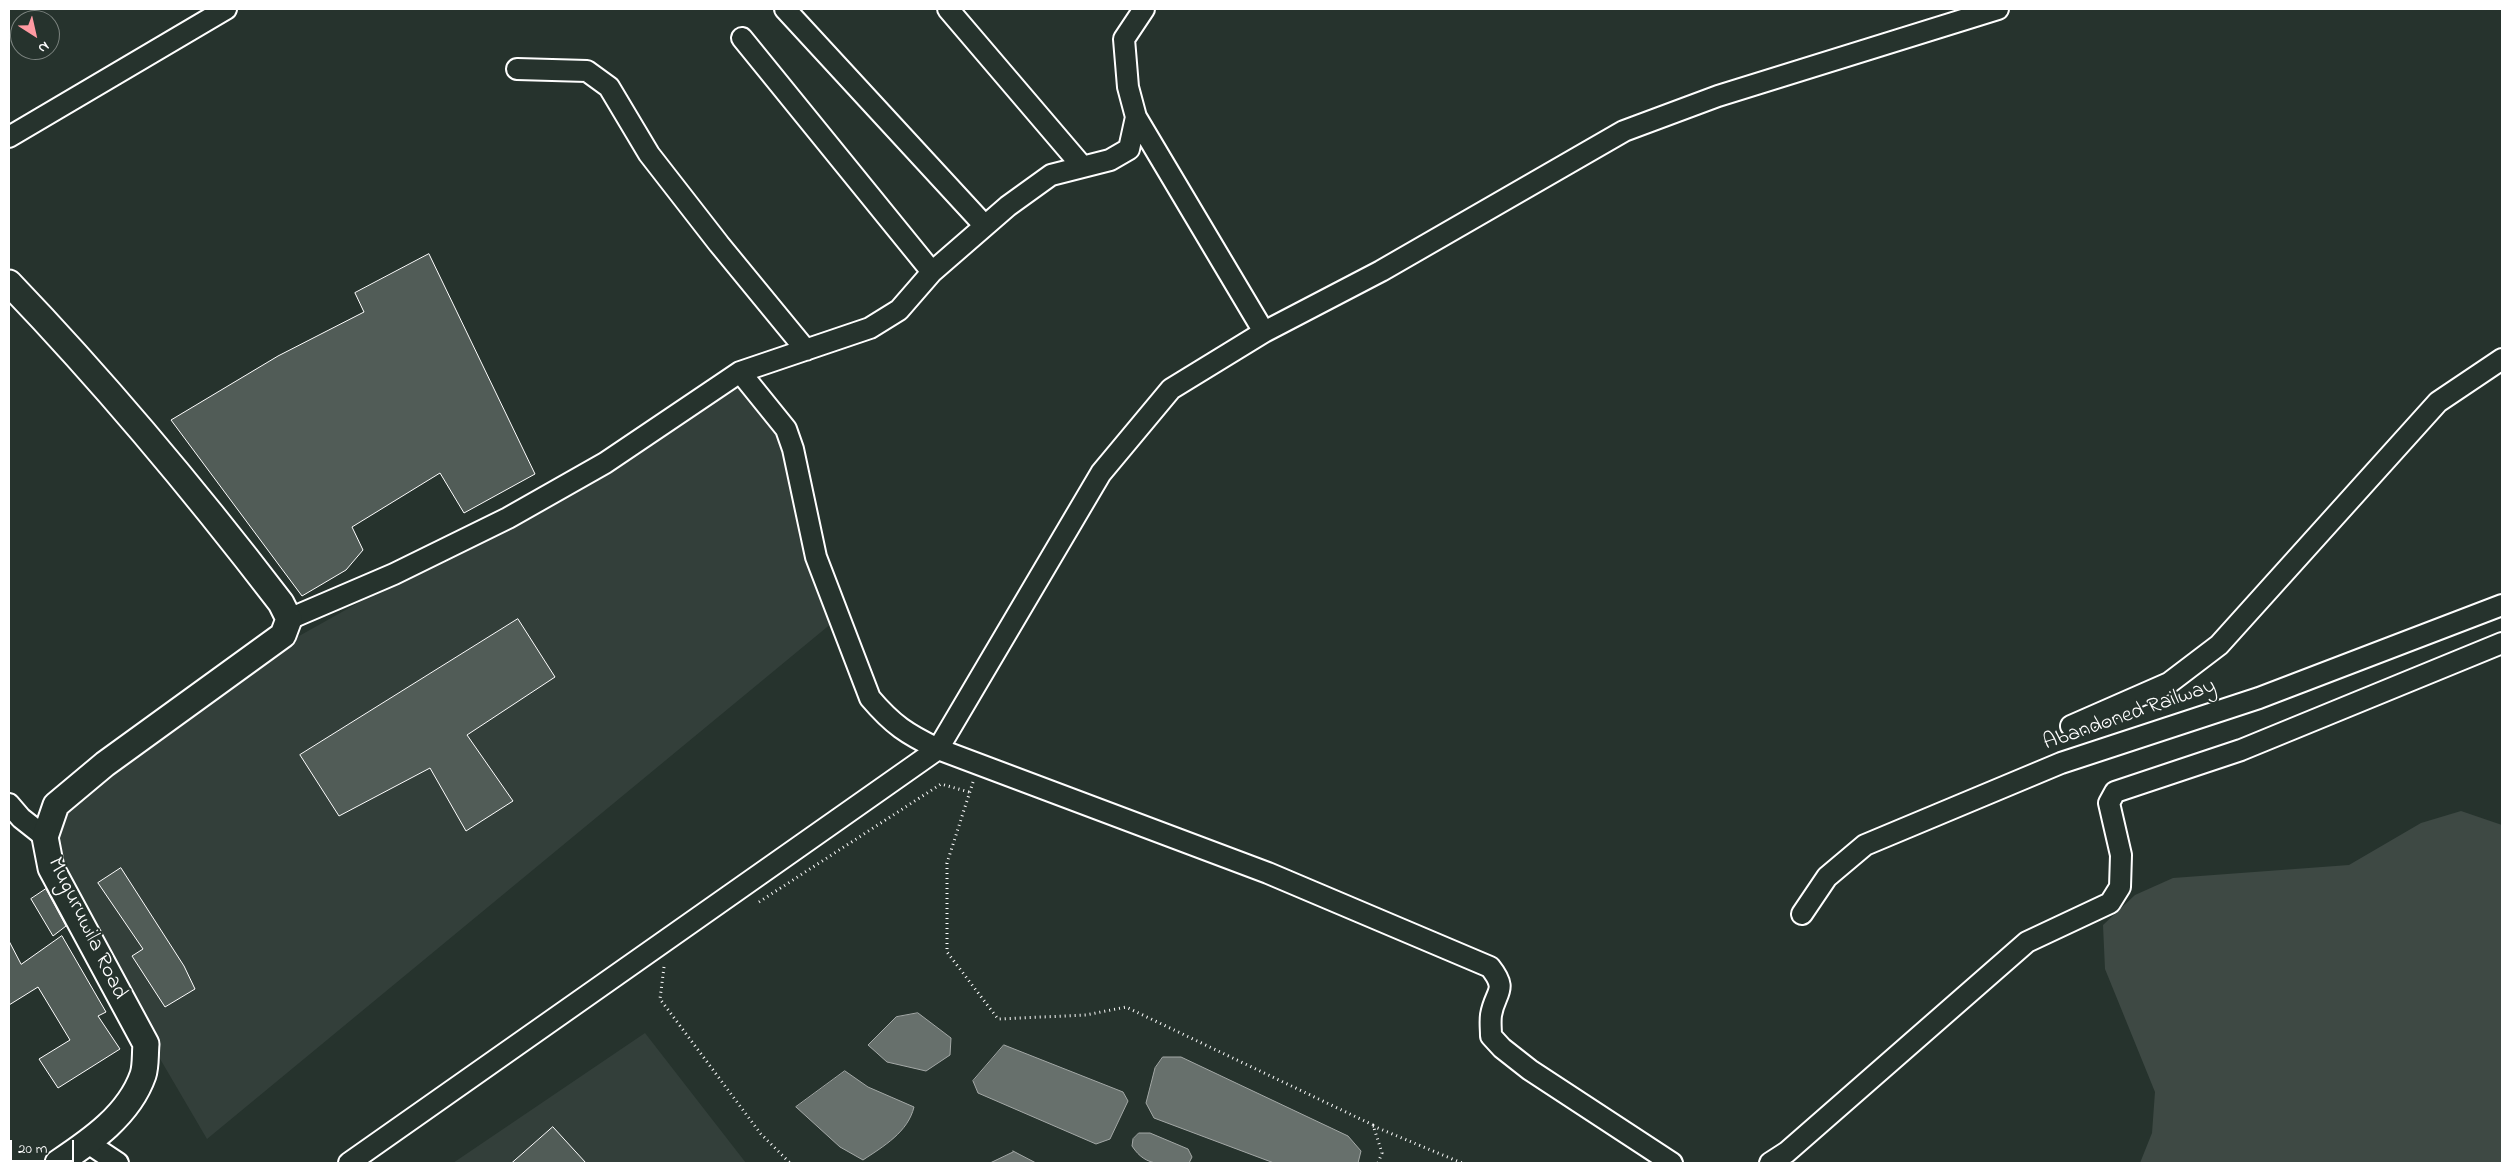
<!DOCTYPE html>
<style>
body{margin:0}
#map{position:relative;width:2511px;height:1172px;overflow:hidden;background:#26332d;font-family:"Indie Flower",sans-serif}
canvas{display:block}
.frame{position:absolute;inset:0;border:10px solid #fff;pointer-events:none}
.north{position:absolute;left:10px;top:10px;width:50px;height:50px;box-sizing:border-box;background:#26332d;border:1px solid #7d8581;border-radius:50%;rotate:145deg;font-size:14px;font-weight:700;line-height:20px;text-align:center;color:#fff}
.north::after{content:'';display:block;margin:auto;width:18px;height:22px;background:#ff9aa2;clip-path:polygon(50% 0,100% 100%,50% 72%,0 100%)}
.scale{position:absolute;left:10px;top:1140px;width:64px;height:22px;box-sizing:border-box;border:2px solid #fff;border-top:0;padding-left:6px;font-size:15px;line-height:18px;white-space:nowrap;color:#fff;-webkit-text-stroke:4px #26332d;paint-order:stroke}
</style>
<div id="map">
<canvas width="2511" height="1172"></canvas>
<div class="frame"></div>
<div class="north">N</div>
<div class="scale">20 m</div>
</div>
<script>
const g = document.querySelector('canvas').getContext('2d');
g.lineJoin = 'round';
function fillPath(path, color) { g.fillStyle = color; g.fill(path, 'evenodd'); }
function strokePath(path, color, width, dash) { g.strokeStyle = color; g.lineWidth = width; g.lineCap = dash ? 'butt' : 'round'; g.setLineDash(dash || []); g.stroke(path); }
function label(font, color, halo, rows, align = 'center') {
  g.font = font + ' "Indie Flower",sans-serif'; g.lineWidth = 4; g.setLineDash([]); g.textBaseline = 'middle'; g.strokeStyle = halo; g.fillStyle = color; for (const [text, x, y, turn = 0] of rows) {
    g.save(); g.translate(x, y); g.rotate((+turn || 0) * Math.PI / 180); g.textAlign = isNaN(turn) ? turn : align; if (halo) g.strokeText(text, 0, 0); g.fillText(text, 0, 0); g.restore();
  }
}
fillPath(new Path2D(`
 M735,380L787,450L799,538L838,618L207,1139L50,871L54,805L274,650L501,523Z
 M645,1033L746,1163H453Z`), '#333f3a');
fillPath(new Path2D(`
 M2461,811L2502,825V1163H2140L2152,1133L2155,1092L2105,969L2103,925L2135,895L2173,878L2349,865L2421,823Z`), '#3e4944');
const water = new Path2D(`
 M918,1013L951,1038L950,1055L926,1071L887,1062L868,1045L896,1017Z
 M1004,1045L1123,1092L1128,1101L1110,1139L1096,1144L978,1093L973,1081Z
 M1163,1057H1181L1348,1136L1361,1151L1358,1163H1274L1154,1118L1146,1103L1155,1068Z
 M845,1071L868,1087L914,1107C908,1132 884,1146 863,1160L840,1147L796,1107Z
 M1139,1133H1150L1188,1149L1192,1157L1189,1163C1164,1163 1147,1169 1132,1146L1133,1139Z
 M1013,1151L1036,1163H990L1013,1152Z`);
fillPath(water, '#67706c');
strokePath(water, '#a4a9a7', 1);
const building = new Path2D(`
 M429,254L535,474L464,513L440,473L352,527L363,550L346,570L302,596L171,420L278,356L364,312L355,293Z
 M518,619L555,677L467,735L513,801L466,831L430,768L339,816L300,755Z
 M121,868L184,966L195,989L165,1007L132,956L143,949L98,883Z
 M46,889L66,926L53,936L31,899Z
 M62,936L106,1012L98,1016L120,1049L58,1088L39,1059L70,1040L38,987L9,1005V941L21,964Z
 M553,1127L586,1163H512Z`);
fillPath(building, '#515c57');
strokePath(building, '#fff', 1);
const minor = new Path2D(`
 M785,9L985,226
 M948,9L1082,166
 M742,38L932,272
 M517,69L587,71L609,87L649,154L719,244L806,350
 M1136,117L1264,332
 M9,137L226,9
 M740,372L786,429L793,449L816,557L870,698C893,725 907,734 938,749L1268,873L1490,967C1509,991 1495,991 1491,1015C1490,1022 1491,1029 1491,1036L1502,1048L1530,1070L1672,1163
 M289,619L394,574L508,518L605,463L740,372L870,328L899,310L932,272L1008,206L1051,175L1110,160L1129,149L1136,117L1128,87L1124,39L1144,9
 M2071,726L2169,683L2219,645L2438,402L2502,359
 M9,804L21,818L45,837
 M1802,914L1827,877L1865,845L2061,763L2259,698L2502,605
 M88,1143L118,1163
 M349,1163L938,749L1101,473L1171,389L1264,332L1381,271L1624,131L1718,96L1998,9
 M1770,1163L1787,1152L2027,942L2110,903L2120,887L2121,855L2109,803L2115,792L2241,750L2502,643`);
const tertiary = new Path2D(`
 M9,283C106,384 196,492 281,603L289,619L283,635L105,764L56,805L45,837L51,868L146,1044C145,1054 146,1066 143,1075C129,1115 91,1141 58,1163`);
strokePath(minor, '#fff', 24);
strokePath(tertiary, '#fff', 29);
strokePath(new Path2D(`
 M973,782L947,863V952L998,1019L1086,1015L1126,1007L1373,1125L1382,1153L1378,1163
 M759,902L941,784L969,792
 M664,967L660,999L761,1134L790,1163
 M1373,1126L1462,1163`), '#fff', 3, [1, 4]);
strokePath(minor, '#26332d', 20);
strokePath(tertiary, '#26332d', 25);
label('22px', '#fff', '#26332d', [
 ["Abandoned Railway",2130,716,-19],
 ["Muguruwila Road",86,929,64]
]);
</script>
